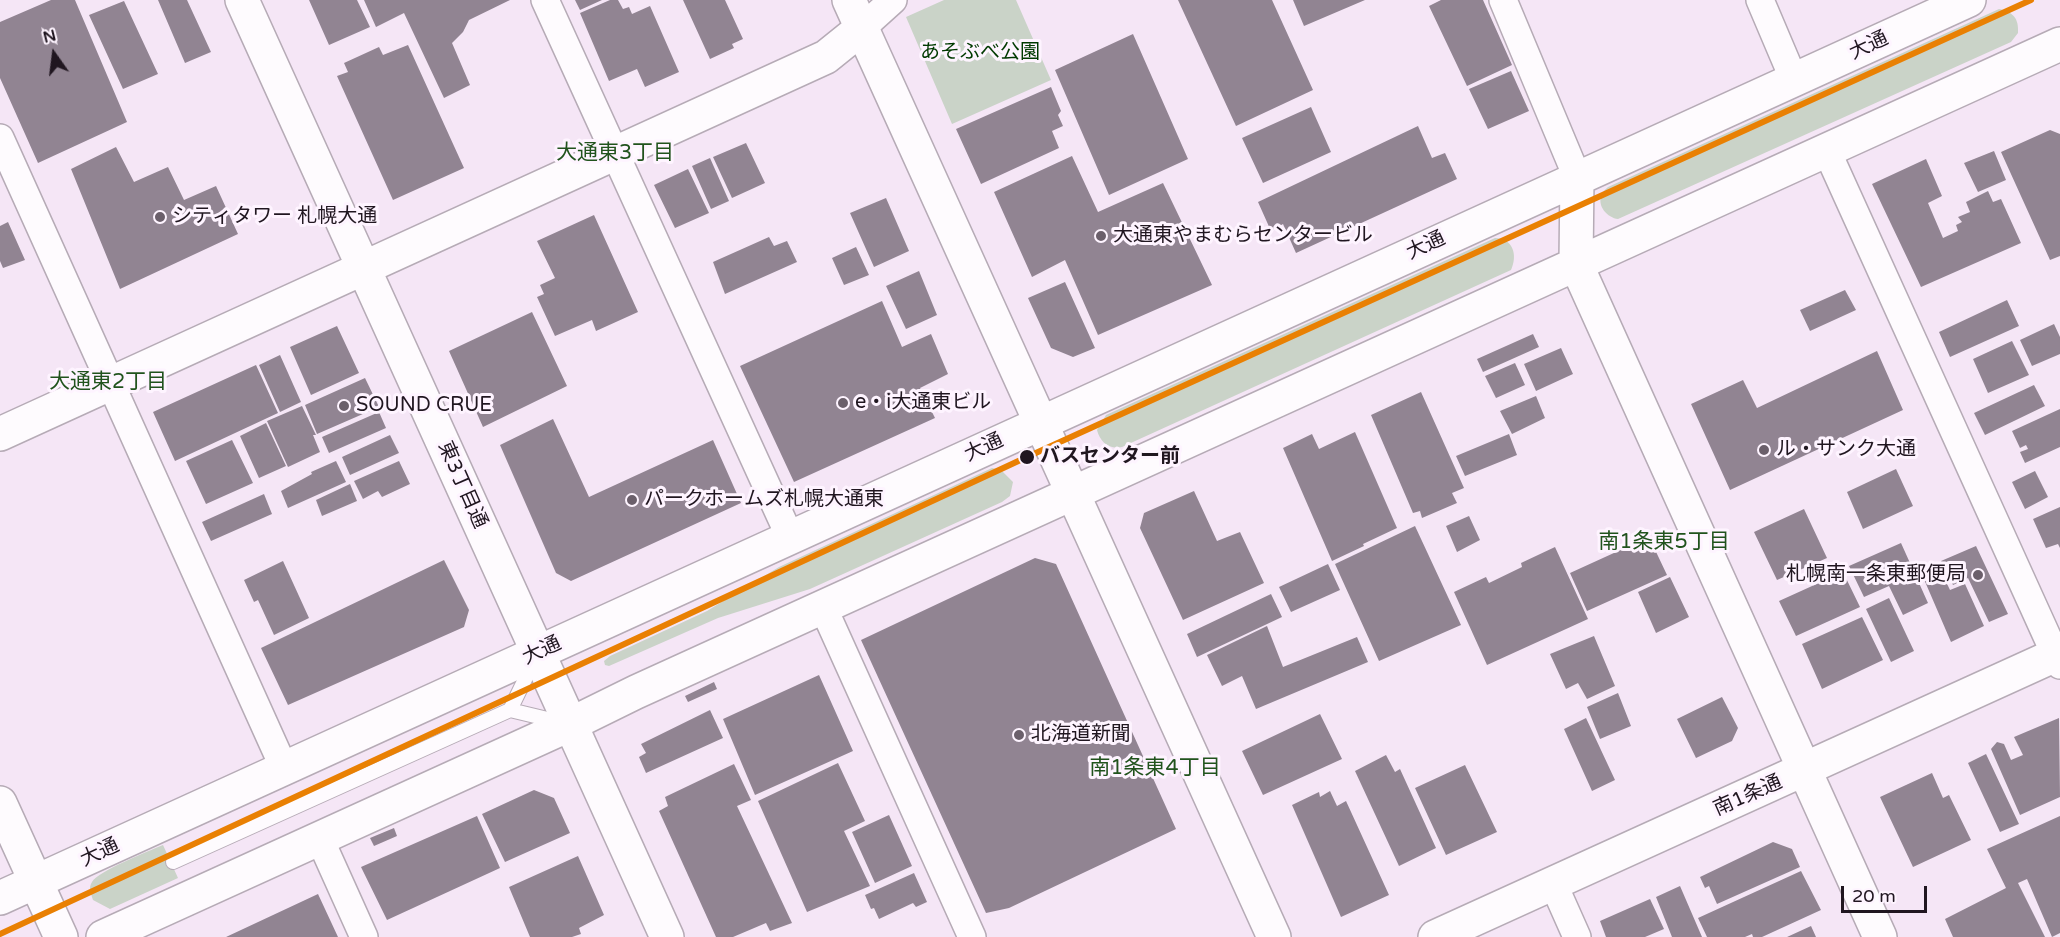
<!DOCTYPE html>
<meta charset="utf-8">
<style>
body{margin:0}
#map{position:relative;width:2060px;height:937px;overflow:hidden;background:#f5e6f6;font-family:"Varela Round",sans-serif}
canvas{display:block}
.north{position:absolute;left:24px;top:24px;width:60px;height:60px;-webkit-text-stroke:4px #fef4ff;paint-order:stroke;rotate:346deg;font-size:16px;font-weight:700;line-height:24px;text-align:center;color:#201620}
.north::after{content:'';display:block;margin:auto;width:21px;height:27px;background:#201620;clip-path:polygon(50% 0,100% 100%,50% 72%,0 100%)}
.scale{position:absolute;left:1841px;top:886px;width:86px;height:27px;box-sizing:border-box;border:3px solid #201620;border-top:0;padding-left:8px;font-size:18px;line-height:21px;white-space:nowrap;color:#201620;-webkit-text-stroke:4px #fef4ff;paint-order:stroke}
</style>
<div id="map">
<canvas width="2060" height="937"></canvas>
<div class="north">N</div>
<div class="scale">20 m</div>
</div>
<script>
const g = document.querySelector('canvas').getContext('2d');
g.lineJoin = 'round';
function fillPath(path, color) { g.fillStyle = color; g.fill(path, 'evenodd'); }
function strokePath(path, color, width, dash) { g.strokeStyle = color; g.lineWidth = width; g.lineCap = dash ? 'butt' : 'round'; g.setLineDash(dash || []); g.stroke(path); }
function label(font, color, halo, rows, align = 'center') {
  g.font = font + ' "Varela Round","Noto Sans JP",sans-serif'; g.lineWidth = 6; g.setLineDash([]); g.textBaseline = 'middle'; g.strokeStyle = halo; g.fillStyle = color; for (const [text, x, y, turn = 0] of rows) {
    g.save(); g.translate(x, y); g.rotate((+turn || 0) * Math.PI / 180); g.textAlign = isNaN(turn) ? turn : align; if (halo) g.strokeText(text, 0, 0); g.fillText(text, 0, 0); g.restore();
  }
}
fillPath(new Path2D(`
 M944,0H1016L1051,80L952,124L906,17Z
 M1999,9C2013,12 2019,18 2018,33L2011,42L1618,219C1608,218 1596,206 1602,194C1603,191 1606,189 1608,187Z
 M1495,238C1513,238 1518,255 1511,270L1122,447C1109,450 1100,442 1097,430L1106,415Z
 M992,468L1001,470L1013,482L1010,496L1002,502L810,589L718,618L609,666L605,665L604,661L610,656L707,611L779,567Z
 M163,845L178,878L110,909L93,900C91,894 88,888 92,882C98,871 149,851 163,845Z`), '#cad3c8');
fillPath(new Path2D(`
 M51,0H75L127,122L38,163L0,78V22Z
 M158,0H187L211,52L185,63Z
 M309,0H357L370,27L329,45Z
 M364,0H510L469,20L463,32L452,43L470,85L444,98L404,13L376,27Z
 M575,0H602L580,10Z
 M610,0H618L623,9L629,7L632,14L650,6L679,72L645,87L637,69L609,81L580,13Z
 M683,0H725L743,39L732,44L734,48L710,59Z
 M1178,0H1272L1313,90L1236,126Z
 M1293,0H1365L1304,26Z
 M1441,0H1483L1512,65L1467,86L1429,6Z
 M124,1L158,74L123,89L89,15Z
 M1133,34L1188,159L1109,195L1055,70Z
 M408,45L464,168L393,200L337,76L348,72L344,63L379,47L383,55Z
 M1511,71L1529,111L1488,129L1469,89Z
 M1051,87L1061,111L1058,115L1063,126L1052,131L1059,148L981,184L956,129Z
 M1311,107L1331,152L1263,183L1242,138Z
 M1418,126L1432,158L1445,153L1457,179L1296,253L1283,224L1271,231L1258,202Z
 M2050,130L2060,134V256L2050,260L2001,152Z
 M746,143L765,183L732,198L713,157Z
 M116,147L134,182L168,167L184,200L216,186L238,234L120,289L71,169Z
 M1994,151L2006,180L1978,192L1964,163Z
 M1072,156L1098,212L1163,183L1212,285L1098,335L1065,260L1032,277L994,192Z
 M710,158L729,201L711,209L692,166Z
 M1926,159L1942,196L1928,203L1943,238L1958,231L1956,225L1962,222L1958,217L1970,212L1966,202L1988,191L1993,202L2001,199L2021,243L1921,287L1872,184Z
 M688,169L709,213L675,228L654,185Z
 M886,198L909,251L874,267L850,213Z
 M594,215L638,312L596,331L592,320L555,336L537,297L544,294L540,285L555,278L537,241Z
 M8,222L25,260L3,268L0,261V226Z
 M769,237L774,246L787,241L797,262L725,294L713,262Z
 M856,247L869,275L844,285L832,258Z
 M919,271L937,315L906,329L886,286Z
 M1065,282L1095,348L1073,357L1051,348L1028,298Z
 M1845,290L1856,310L1810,331L1800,310Z
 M2007,300L2019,326L1950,357L1939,332Z
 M882,301L902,347L931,334L948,374L920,388L935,418L794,482L740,366Z
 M532,312L567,386L483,427L449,351Z
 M2054,324L2060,337V354L2032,366L2020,340Z
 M337,326L359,373L311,395L290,347Z
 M1533,334L1539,347L1483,372L1477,359Z
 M2012,341L2029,375L1988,393L1973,359Z
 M1561,348L1573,374L1536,391L1524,364Z
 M1877,351L1903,410L1730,490L1691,404L1743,380L1757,408Z
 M280,355L301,402L280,412L259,365Z
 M1515,363L1525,385L1496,398L1485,376Z
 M256,365L278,413L175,461L153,412Z
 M365,378L379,407L317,434L305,405Z
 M2034,385L2045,406L1985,435L1974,413Z
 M1421,392L1464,488L1452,493L1457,503L1422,518L1420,511L1413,513L1371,415Z
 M1536,396L1545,418L1512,434L1500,411Z
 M302,406L316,435H313L320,452L288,467L267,421Z
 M2060,409V447L2025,463L2020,452L2028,449L2026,445L2020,448L2012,431Z
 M379,412L386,428L329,453L322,437Z
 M553,419L589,497L713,440L741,503L571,581L556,573L500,445Z
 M266,423L286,466L259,478L240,436Z
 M1355,432L1397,528L1363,544L1364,546L1332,561L1283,448L1312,434L1319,449Z
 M1509,434L1517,455L1465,476L1456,456Z
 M390,435L399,453L350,475L342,457Z
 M232,440L253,483L206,504L186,461Z
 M336,461L346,482L288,508L281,491L312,474L311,472Z
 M399,461L410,484L382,497L378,491L363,499L354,481Z
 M1896,469L1913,506L1863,529L1847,492Z
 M2035,471L2048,497L2025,509L2012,482Z
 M350,484L357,501L322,516L316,500Z
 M1194,491L1217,541L1240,532L1264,583L1183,620L1140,528L1144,513Z
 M264,494L272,514L211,541L202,522Z
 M2060,507V548L2058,544L2046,548L2033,519Z
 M1804,509L1827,558L1777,580L1754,532Z
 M1469,516L1480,540L1457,552L1446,526Z
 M1415,526L1461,625L1379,661L1335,564Z
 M1649,537L1667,575L1587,611L1570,573Z
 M1901,543L1928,603L1903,615L1889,586L1864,597L1849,566Z
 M1976,546L2008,614L1989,622L1968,578L1953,585L1941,561Z
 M1555,547L1588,619L1487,665L1454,592L1486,577L1489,583L1522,567L1521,563Z
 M1035,558L1056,564L1176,829L1009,908L986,913L861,640Z
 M444,560L469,610L464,627L288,705L261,648Z
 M283,561L309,618L274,635L258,600L254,602L244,580Z
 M1937,563L1950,590L1965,584L1984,626L1951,642L1920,570Z
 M1328,564L1340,590L1291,612L1279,587Z
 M1843,572L1860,607L1796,636L1779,601Z
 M1670,577L1689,617L1656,633L1638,592Z
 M1271,594L1282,617L1197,657L1187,634Z
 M1889,598L1914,651L1891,662L1866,609Z
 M1862,617L1883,660L1822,689L1802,644Z
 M1267,626L1283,667L1357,637L1368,662L1256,709L1242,676L1222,686L1207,655Z
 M1594,636L1615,686L1587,699L1578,683L1566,689L1550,654Z
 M819,675L853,751L755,795L723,719Z
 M714,682L717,689L688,702L685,696Z
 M1618,693L1631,726L1600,739L1587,707Z
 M1722,697L1738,728L1732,741L1696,758L1677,719Z
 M710,710L723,738L646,773L639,757L646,753L641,744Z
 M1320,714L1342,759L1263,795L1242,751Z
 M1586,718L1615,780L1592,791L1564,729Z
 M2059,718L2060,797L2020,815L1991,749L1997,742L2004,744L2011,760L2023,755L2014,737Z
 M1986,754L2019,824L2000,832L1968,763Z
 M1386,755L1395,772L1400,769L1436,848L1399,866L1355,771Z
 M838,763L865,821L844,831L870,886L807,912L758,801Z
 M734,764L751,800L737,806L792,923L770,931L766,923L733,937H716L659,811L668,806L665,797Z
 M1465,765L1497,832L1446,855L1415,788Z
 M1932,773L1943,798L1949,795L1971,840L1913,867L1880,797Z
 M534,790L554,798L570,833L505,862L482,814Z
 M1330,791L1337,806L1346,801L1389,895L1341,917L1292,805L1319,792L1320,797Z
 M889,815L912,866L875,883L852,832Z
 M477,816L500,868L387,920L361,867Z
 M2060,816V933L2052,937L2027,879L2018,883L2045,937H1953L1945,919L2006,888L1987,849Z
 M394,828L397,836L374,846L370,838Z
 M1773,842L1792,849L1800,867L1717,904L1709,886L1705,888L1700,877Z
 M578,856L604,915L579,928L581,934L572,937H530L509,887Z
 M1801,871L1821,910L1762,937H1753L1752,934L1745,937H1707L1698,918Z
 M914,873L927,902L916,907L913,903L879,919L874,908L871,909L865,895Z
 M1680,886L1702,937H1672L1656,897Z
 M318,894L338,937H226Z
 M1650,899L1664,929L1645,937H1606L1600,921Z
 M1811,926L1816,937H1787Z`), '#918492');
const service = new Path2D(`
 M510,710L534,661
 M173,862L510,710L560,722`);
const minor = new Path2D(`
 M545,0L790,537
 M1503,0L1577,177
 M1760,0L1794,80
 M862,28L893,0
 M0,138L284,768
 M1827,151L2060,665
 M823,607L972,937
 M319,837L364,937
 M1553,883L1577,937`);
const tertiary = new Path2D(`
 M242,0L667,937
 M849,0L1274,937
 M1577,177L1576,264L1880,937
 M0,434L826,57L862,28
 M0,803L61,937
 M0,898L1969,0
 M103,937L571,724L636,692L2060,44
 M1435,937L2060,653`);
strokePath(service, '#b6abb6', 16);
strokePath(minor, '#b6abb6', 30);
strokePath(tertiary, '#b6abb6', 36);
strokePath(service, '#fefbfe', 14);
strokePath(minor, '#fefbfe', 27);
strokePath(tertiary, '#fefbfe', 33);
strokePath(new Path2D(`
 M0,934L1027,457L2031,0`), '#e98003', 6);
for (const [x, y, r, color] of [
 [160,217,6,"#6b5f6b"],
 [1101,236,6,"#6b5f6b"],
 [843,403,6,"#6b5f6b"],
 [344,406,6,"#6b5f6b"],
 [1764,450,6,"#6b5f6b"],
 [1027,457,8,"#201620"],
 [632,500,6,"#6b5f6b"],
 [1978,575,6,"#6b5f6b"],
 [1019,735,6,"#6b5f6b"]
]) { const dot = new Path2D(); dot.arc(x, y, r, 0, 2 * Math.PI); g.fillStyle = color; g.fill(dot); strokePath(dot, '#fef4ff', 2); }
label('20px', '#201620', '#fef4ff', [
 ["大通",1869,46,-25],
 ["大通",1426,246,-25],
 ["大通",984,448,-25],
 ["東3丁目通",462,485,66],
 ["大通",542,651,-25],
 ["南1条通",1748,796,-24],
 ["大通",100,853,-25]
]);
label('20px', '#003a00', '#fef4ff', [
 ["あそぶべ公園",980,53]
]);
label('20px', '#201620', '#fef4ff', [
 ["シティタワー 札幌大通",172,217],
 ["大通東やまむらセンタービル",1113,236],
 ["e・i大通東ビル",855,403],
 ["SOUND CRUE",356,406],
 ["ル・サンク大通",1776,450],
 ["パークホームズ札幌大通東",644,500],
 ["札幌南一条東郵便局",1966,575,"right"],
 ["北海道新聞",1031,735]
], 'left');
label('bold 20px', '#201620', '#fef4ff', [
 ["バスセンター前",1040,457]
], 'left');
label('21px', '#21531d', '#fef4ff', [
 ["大通東3丁目",615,153],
 ["大通東2丁目",108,382],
 ["南1条東5丁目",1664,542],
 ["南1条東4丁目",1155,768]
]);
</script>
